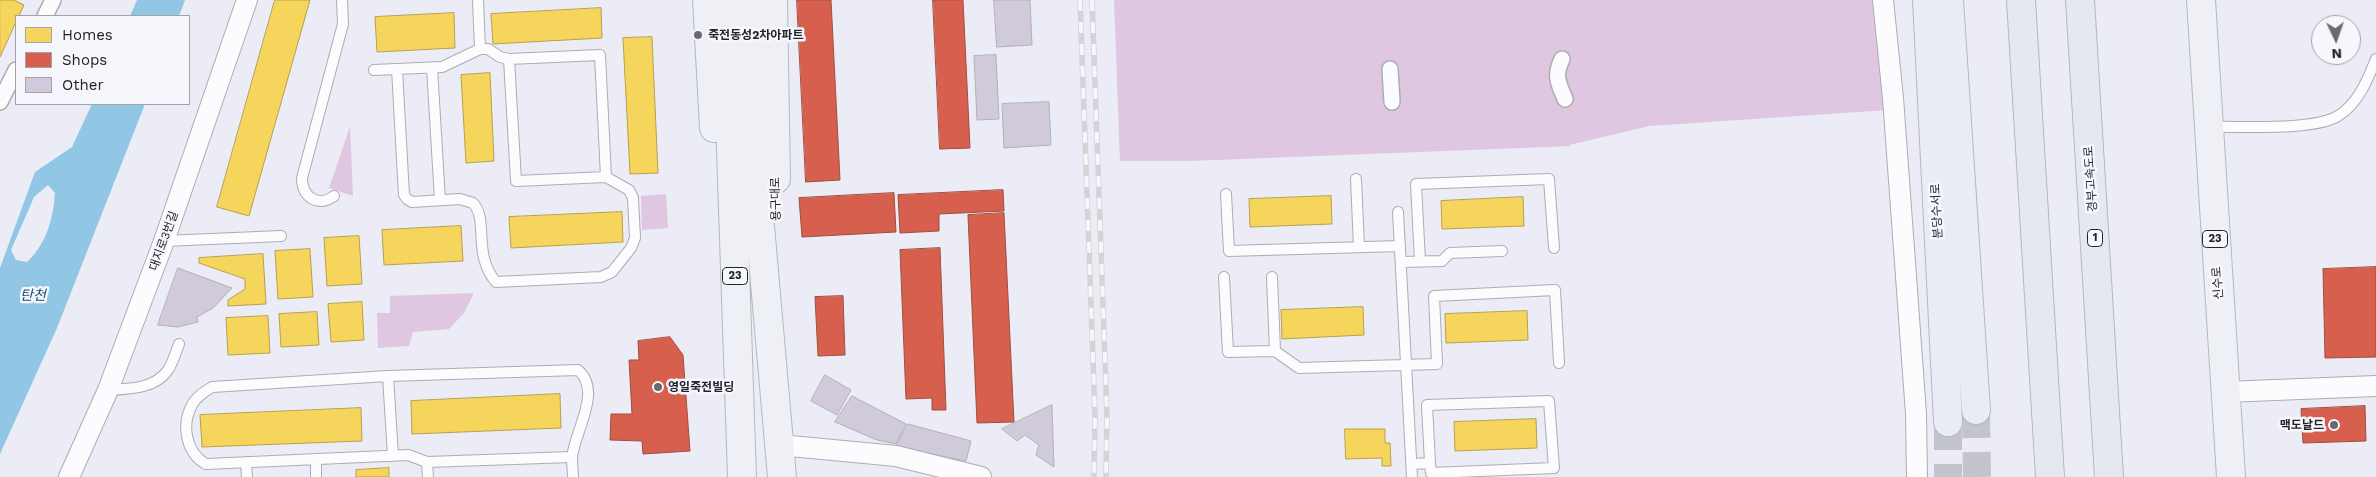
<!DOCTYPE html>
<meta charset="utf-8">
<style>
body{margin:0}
#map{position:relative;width:2376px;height:477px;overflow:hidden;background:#ebecf5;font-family:"Work Sans",sans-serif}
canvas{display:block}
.legend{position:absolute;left:15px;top:15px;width:175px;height:90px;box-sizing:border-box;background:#f6f7fd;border:1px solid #a2a3a8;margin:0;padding:6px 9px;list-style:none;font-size:15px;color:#232429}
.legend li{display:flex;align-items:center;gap:10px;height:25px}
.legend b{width:25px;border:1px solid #a2a3a8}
.north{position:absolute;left:2311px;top:15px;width:50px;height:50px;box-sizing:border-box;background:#f6f7fd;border:1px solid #a2a3a8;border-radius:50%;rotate:177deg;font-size:14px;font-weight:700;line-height:20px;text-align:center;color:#232429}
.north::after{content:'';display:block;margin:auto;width:18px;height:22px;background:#696a70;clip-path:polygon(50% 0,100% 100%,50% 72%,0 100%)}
</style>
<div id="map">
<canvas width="2376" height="477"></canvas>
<ul class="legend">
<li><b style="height:14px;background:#f6d55c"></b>Homes</li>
<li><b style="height:14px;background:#d6604d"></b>Shops</li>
<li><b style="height:14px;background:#d0cadb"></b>Other</li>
</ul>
<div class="north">N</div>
</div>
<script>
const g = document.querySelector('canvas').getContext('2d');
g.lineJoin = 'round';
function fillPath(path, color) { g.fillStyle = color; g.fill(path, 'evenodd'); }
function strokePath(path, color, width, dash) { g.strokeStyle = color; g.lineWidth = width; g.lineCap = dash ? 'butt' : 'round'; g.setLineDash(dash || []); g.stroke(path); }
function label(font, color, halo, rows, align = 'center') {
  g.font = font + ' "Work Sans","Noto Sans KR",sans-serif'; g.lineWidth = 5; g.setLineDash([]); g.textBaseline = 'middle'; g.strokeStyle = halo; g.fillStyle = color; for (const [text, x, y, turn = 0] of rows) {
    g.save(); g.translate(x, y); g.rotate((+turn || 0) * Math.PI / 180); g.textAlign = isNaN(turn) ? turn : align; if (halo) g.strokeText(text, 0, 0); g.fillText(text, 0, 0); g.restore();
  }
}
fillPath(new Path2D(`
 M1114,0H1877L1888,110L1649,126L1569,145L1572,146L1190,161H1120Z
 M350,127L353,196L329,188Z
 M666,194L668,228L642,230L641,196Z
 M474,293L464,313L449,329L413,332L409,346L378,348L377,313H390V296Z`), '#dfc6e1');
fillPath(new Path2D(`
 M137,0H185L179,16H130Z
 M92,104H145L57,328L0,454V268L35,172L72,147ZM48,185L55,193C53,219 47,243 27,262L16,260L11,250L34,197Z`), '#91c6e4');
const homes = new Path2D(`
 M0,0H14L24,5L19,16H16V22L0,57Z
 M275,0H310L249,216L217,207Z
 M601,8L602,38L493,44L491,14Z
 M454,13L455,48L377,52L375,17Z
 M652,37L658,173L630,174L623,38Z
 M490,73L494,161L466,163L461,75Z
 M1331,196L1332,224L1250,227L1249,199Z
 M1523,197L1524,226L1442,229L1441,201Z
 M622,212L623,242L511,248L509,217Z
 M461,226L463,261L384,265L382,230Z
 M359,236L362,284L327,286L324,238Z
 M310,249L313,297L278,299L275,251Z
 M263,254L266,304L228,306V300L245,289V279L199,263V258Z
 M362,302L364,340L331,342L328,304Z
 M1363,307L1364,335L1282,339L1281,310Z
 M1527,311L1528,340L1446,343L1445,314Z
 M317,312L319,345L281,347L279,314Z
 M268,316L270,353L228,355L226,318Z
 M560,394L561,428L412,434L411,401Z
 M361,408L362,441L202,447L200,415Z
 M1536,419L1537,448L1455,451L1454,422Z
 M1345,429H1385V443H1390L1391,466H1382V458L1346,459Z
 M389,468V477H356V470Z`);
fillPath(homes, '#f6d55c');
strokePath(homes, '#b7a04d', 1);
const shops = new Path2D(`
 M797,0H831L840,180L806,182Z
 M933,0H963L970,148L940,149Z
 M1003,190L1004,211L939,214V231L900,233L898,195Z
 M894,193L896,232L802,237L799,198Z
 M1004,213L1014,422L977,423L968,215Z
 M940,248L946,410H932V398L906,399L900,250Z
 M2376,267V357L2325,358L2323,269Z
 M843,296L845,355L818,356L815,297Z
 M670,337L683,355L690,451L643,454L642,441L610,440L611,414H632L629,360H639L638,341Z
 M2365,406L2366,441L2303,443L2301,409Z`);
fillPath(shops, '#d6604d');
strokePath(shops, '#a04e42', 1);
const building = new Path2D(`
 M994,0H1030L1032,45L997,47Z
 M996,55L999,119L977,120L974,56Z
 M1049,102L1051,145L1004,148L1002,104Z
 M178,268L232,288L213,308L197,317L198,322L178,327L158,325Z
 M825,375L851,390L837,415L811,401Z
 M852,396L906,424L896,444L877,440L835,422Z
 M1052,405L1054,467L1036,455L1039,445L1025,435L1017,441L1002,429Z
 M908,424L971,441L966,461L896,447Z`);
fillPath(building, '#d0cadb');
strokePath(building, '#b1b1b7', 1);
strokePath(new Path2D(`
 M1976,410L1977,477
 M1948,422V477`), '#c3c4cc', 28, [28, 14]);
const service = new Path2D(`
 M478,0L480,49
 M432,68L440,200
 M397,69L404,195L407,199L412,202L460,199L473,203C489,220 472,254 496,282L601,277L612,272L631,248L635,238L633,198L629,190L606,177
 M374,70L442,67L480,49H488L500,57L509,59L600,55L606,177L516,181L509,59
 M2210,127C2242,126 2313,131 2338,116C2358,104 2368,79 2376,59
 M1356,179L1359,247
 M1226,194L1229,251L1400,246
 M334,196C318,208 302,197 302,178L343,24L342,0
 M1398,212L1412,477
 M164,241L281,236
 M1420,261L1416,184L1549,179L1554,248
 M1401,262L1442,261L1450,253L1502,251
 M1224,277L1228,352L1275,351L1299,368L1437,364L1434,296L1555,290L1559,363
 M1272,277L1275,351
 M388,376L393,456
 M108,390C129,389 155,389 168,370C173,362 176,352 179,344
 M572,457L427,462L408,455L206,464C186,453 181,425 192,405C196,397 204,392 212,387L388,376L578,370C603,391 574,432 572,458C572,464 573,471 573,477
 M316,459V477
 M246,462L247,477
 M427,462L428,477
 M1412,464L1430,463L1427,405L1549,401L1554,468L1431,473L1430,463`);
const pedestrian = new Path2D(`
 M45,16L53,0
 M1562,59C1554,76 1558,82 1565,99
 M1390,69L1392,102
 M0,102L16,70`);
const minor = new Path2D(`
 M1883,0L1893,98L1916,414L1917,477
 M2225,392L2376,386
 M780,445L896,456L981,477
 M69,477L108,390L164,241L247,0`);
const primary = new Path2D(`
 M707,0L714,128
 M726,0L742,477
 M748,0L760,226L782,477
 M773,0L776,179
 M2201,0L2231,477`);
const trunk = new Path2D(`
 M1927,0L1948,422
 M1949,0L1976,410`);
const motorway = new Path2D(`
 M2021,0L2050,477
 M2080,0L2109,477`);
strokePath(service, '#acadb4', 12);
strokePath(pedestrian, '#acadb4', 18);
strokePath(minor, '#acadb4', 22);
strokePath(primary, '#b2b8c4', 30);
strokePath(trunk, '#b2b8c4', 30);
strokePath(motorway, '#b2b8c4', 30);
strokePath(service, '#fcfcfe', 10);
strokePath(pedestrian, '#fcfcfe', 15);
strokePath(minor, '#fcfcfe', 20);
strokePath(primary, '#eef0f6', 28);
strokePath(trunk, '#e9ecf4', 28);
strokePath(motorway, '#e4e9f1', 28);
const rail = new Path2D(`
 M1080,0L1095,416L1094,477
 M1092,0L1107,416L1106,477`);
strokePath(rail, '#d4d4d6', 5.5);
strokePath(rail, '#f6f7fd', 4, [11]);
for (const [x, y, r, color] of [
 [698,35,5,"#696a70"],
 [658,387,5,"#696a70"],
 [2334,425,5,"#696a70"]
]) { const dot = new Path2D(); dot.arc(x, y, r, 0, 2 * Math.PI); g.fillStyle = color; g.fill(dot); strokePath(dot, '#f6f7fd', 2); }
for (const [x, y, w] of [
 [2095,238,15],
 [2215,239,25],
 [735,276,25]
]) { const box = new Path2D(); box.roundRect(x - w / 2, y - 8.5, w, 17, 4); g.fillStyle = '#f6f7fd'; g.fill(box); strokePath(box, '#232429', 1); }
label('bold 11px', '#232429', null, [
 ["1",2095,238],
 ["23",2215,239],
 ["23",735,276]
]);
label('bold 12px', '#232429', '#f6f7fd', [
 ["죽전동성2차아파트",708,35],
 ["영일죽전빌딩",668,387],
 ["맥도날드",2324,425,"right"]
], 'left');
label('12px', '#232429', '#f6f7fd', [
 ["경부고속도로",2091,179,-94],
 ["용구대로",776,199,-91],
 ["분당수서로",1937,211,-93],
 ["대지로3번길",164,241,-70],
 ["신수로",2218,283,-94]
]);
label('italic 14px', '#134f6a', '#f6f7fd', [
 ["탄천",33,296]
]);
</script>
